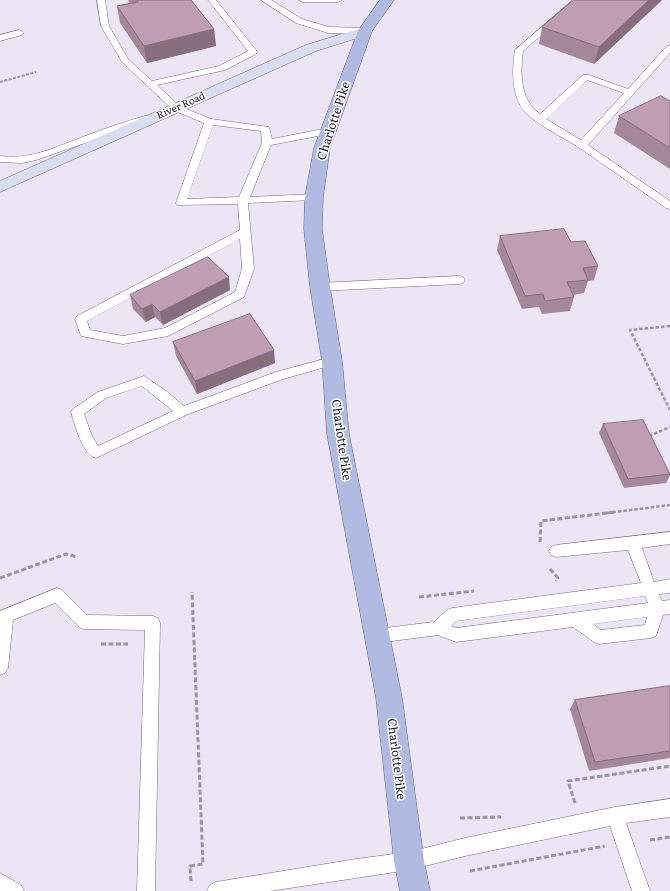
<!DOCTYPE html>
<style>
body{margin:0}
canvas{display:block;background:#ece5f5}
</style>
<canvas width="670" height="891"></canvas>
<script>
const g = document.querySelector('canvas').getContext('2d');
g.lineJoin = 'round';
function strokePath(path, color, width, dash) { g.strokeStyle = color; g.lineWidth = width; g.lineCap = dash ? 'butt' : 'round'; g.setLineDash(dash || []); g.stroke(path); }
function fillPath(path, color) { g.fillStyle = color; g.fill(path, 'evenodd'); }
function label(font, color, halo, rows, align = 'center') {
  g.font = font + ' Literata,serif'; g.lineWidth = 3; g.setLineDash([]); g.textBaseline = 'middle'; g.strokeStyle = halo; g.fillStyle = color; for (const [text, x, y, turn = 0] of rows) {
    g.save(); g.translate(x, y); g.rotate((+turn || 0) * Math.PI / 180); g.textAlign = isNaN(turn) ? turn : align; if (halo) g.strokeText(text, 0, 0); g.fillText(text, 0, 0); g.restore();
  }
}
const lane = new Path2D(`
 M97,0H105L109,26L128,59L152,81L219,66L248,51L208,0H216L256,50L257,52L256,54L225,70L157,85L179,106L211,119L269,127L272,139L328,128L333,131L328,134L271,145L250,197L314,194L319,197L314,200L248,203L254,269L244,297L168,336L123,344L81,336L75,319L77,316L240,230L238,204L177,205L176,203L204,123L173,110L122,62L101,26ZM213,125L261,131L262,143L239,197L187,199ZM240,239L242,269L235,292L165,328L123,336L90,330L87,321Z
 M261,0H271L302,19L329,27L365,28L369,31L365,34L328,33L296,23Z
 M299,0H342L338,2H303Z
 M573,0H582L523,51C520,73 520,100 540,114L583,75H589L628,89L667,46L670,45V53L588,145L670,201V209L666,208C637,188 608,167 578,147C563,137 536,124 525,112C511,96 512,69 515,50ZM587,80L624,93L581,140L546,119Z
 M19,30L22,31L23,33L22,35L0,41V35Z
 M145,116L148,117L150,119L148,121L36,160L22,163L0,162V156C29,160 54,148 80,138C101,130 123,122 145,116Z
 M459,276L463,277L465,280L463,283L459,284L320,291L316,290L314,287L316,284L320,283Z
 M332,357L336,358L338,361L336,364L283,379L186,415L96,458C82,454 75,425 71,412L73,409L98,392L144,376L166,391L184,406L276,372ZM142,386L173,411L98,446L92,436L84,414L106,398Z
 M670,532V544L642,548L654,582L670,579V593L659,594L662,601L670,600V614L663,615L656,636L651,638L599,644L594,642L573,627L456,642L438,635L377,643L372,641L369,636L372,631L377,629L434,622L447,610L452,608L641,583L628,550L556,557L551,555L549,551L551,547L556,545ZM645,596L648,603L456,628L451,626L456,621ZM647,617L645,625L601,630L593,624Z
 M57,588L62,590L87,615L153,616L158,618L160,623L155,891H137L145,630L84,629L79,627L55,603L13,620L8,668L5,673L0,675V611Z
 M670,799V817L626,823L650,891H632L610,826L465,856L409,870L270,891H207L210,885L216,882L356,859L409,852L465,838L615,807Z
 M0,873L21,885L24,891H0Z`);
const secondary = new Path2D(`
 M365,27L370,28L372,31L370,34L316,51L0,192V181L306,45Z`);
const primary = new Path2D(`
 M380,0H394L372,31L330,148L323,197L322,229L330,287L342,361L349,434L402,698L424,861L430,891H400L394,861L376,698L327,434L322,361L310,287L304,229L305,197L314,148L358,31Z`);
strokePath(lane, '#706a78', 1);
strokePath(secondary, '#706a78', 1);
strokePath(primary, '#5a6390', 1);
strokePath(new Path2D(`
 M0,82L36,72`), '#9b95a2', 2, [3, 1.5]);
strokePath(new Path2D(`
 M670,326L630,330L670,410
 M649,436L670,427
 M607,513L670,505`), '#9b95a2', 2.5, [3.5, 2]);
strokePath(new Path2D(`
 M540,542L541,521L615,512
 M550,569L558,578L556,581
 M0,578L66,554L77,557
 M419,597L474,591
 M101,644H128
 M575,803L568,781L670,766
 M460,818L501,817
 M650,840L670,837
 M470,871L605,846
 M191,881L190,866L203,864L192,592`), '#9b95a2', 3, [5, 2.5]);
fillPath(lane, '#fff');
fillPath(secondary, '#d8ddf1');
fillPath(primary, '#b1bbe2');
fillPath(new Path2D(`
 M128,0H191L214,29L216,46L147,63L120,23L117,6L130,3Z
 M574,0H662L594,64L539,44L542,27Z
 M670,101V169L614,133L619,116Z
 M500,236L571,242L598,266L594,280L588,281L584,293L573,295L574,297L570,311L542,314L539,307L522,309L497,250Z
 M230,290L163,325L155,317L146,322L133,309L130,295Z
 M173,342L275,363L197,394L176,356Z
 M603,424L670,473V475L666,483L624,488L599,433Z
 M670,686V758L589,771L570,709L575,700Z`), '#a4879b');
fillPath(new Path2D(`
 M649,0H662L594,64L599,47Z
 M214,29L216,46L147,63L144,46Z
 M229,277L230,290L163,325L160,312Z
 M152,304L155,317L146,322L142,309Z
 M274,350L275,363L197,394L195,381Z`), '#866e7e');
const building = new Path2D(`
 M137,0H191L214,29L144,46L117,6L138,2Z
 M574,0H649L599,47L542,27Z
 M661,96L670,101V148L619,116Z
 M564,229L571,242L585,241L598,266L583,268L588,280L567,282L574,297L545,301L543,294L525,296L500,236Z
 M208,257L229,277L160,312L152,304L142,309L130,295Z
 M250,314L274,350L195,381L173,342Z
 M643,420L670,474L628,479L603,424Z
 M670,686V751L595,762L575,700Z`);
fillPath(building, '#bf9db4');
strokePath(building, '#866e7e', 1);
label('10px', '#19161c', '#fff', [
 ["River Road",181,106,-24]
]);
label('12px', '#19161c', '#fff', [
 ["Charlotte Pike",334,121,-72],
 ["Charlotte Pike",341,440,82],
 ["Charlotte Pike",396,759,83]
]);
</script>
